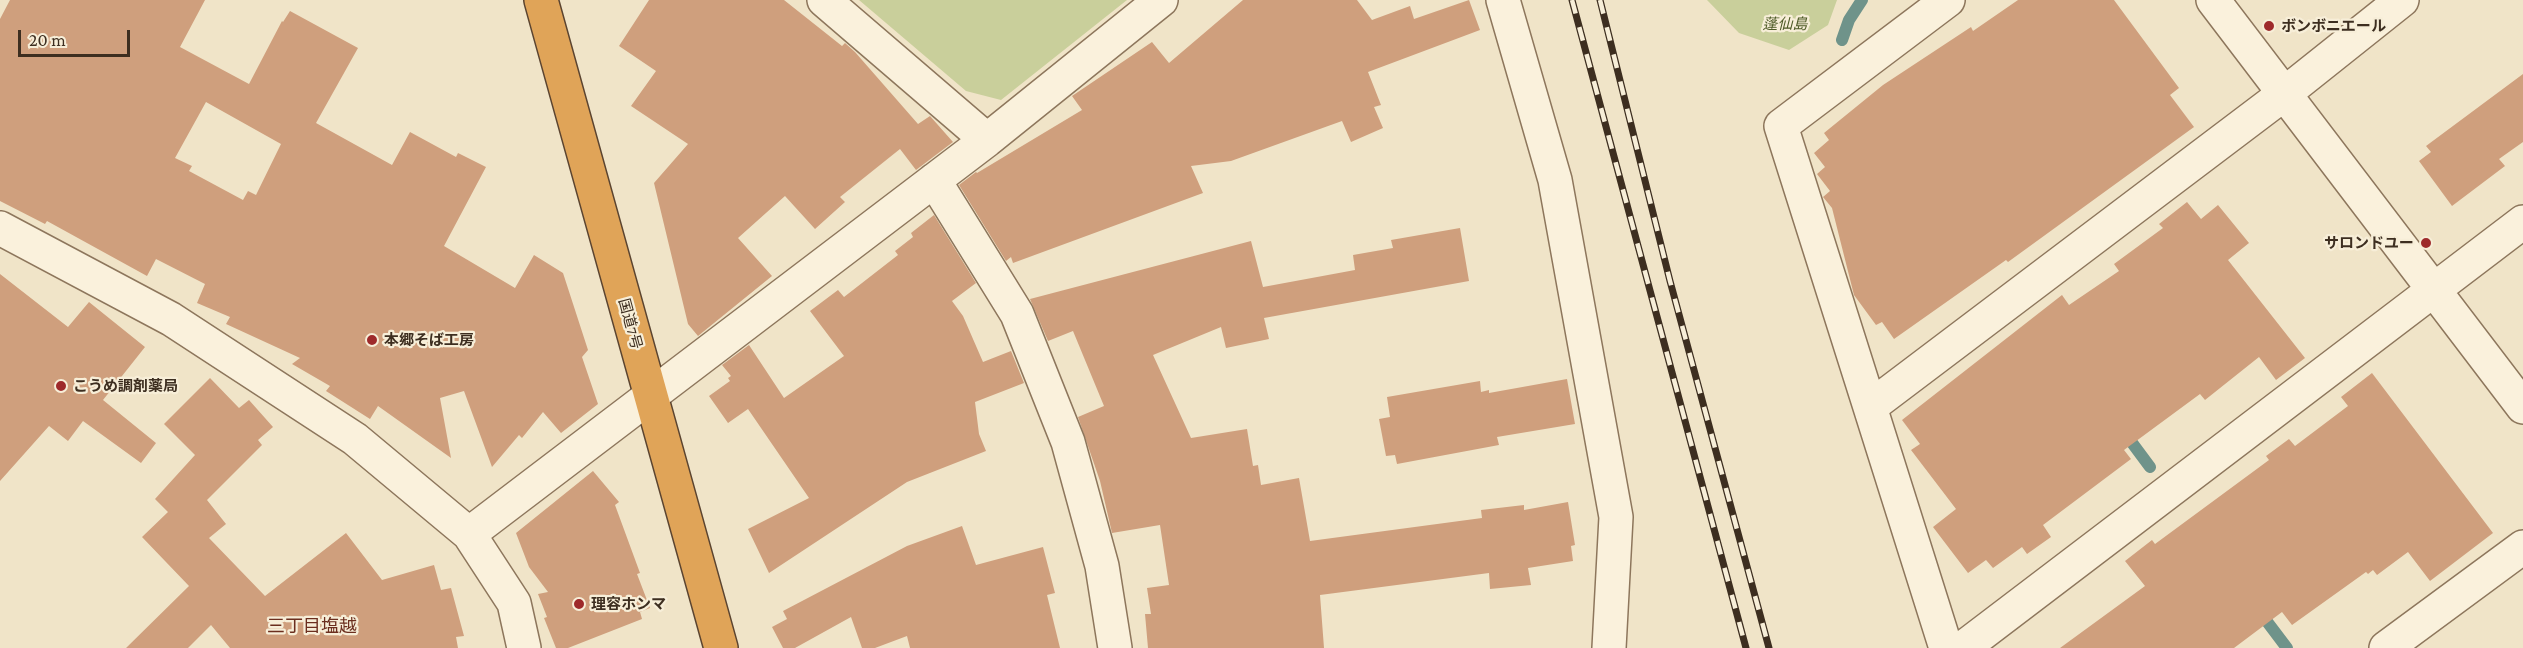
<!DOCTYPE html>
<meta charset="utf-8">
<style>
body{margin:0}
#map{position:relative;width:2523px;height:648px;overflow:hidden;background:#f0e4c8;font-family:"Crimson Pro",serif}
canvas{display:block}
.scale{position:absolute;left:18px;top:30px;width:112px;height:27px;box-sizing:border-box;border:3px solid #3d2e20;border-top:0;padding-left:8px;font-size:18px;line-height:21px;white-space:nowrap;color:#3d2e20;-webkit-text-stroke:4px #f7eed8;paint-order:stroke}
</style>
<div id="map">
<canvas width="2523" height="648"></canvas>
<div class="scale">20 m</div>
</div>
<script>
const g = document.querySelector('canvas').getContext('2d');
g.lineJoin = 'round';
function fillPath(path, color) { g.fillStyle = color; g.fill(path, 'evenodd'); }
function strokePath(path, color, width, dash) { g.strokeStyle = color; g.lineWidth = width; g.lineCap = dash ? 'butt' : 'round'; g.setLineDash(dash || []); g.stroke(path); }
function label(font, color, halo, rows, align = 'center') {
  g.font = font + ' "Crimson Pro","Noto Sans JP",serif'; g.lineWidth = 4.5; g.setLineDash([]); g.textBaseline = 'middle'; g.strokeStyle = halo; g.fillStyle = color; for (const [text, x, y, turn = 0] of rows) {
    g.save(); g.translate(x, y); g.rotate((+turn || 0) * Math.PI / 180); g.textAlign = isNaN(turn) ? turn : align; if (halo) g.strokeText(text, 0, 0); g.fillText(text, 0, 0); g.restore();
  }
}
fillPath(new Path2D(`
 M859,0H1127L1001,100L966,91Z
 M1707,0H1837L1828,25L1789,50L1739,33Z`), '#c9cf9b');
strokePath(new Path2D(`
 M1842,40L1849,20L1862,0
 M2124,432L2150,467
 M2259,611L2287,648`), '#6f938a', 12);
fillPath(new Path2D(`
 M10,0H205L180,47L249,84L282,21L283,22L290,11L358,48L316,123L392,165L410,132L456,157L458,153L486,167L444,246L515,288L534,255L563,273L588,350L582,357L598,404L561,433L543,412L522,438L519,435L492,467L464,391L440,398L451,458L378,406L370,419L326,391L330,386L292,364L300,358L226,324L230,317L197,303L205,284L156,259L147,276L47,221L45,224L0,201V19ZM206,102L281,144L256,195L248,191L243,200L189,171L192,166L175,158Z
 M649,0H784L842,46L845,43L855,52L918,124L930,116L953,142L916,170L900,149L840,197L845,202L815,229L785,196L738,238L772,276L698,336L688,324L654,183L688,144L631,106L656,71L619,46Z
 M1243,0H1357L1372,20L1410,6L1414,19L1469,0L1480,30L1368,72L1381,105L1374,107L1383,128L1351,142L1342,121L1231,161L1191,166L1203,193L1013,263L1011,257L1006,261L959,185L976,172L977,173L1082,110L1072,96L1152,42L1169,63Z
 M2018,0H2114L2179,88L2170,95L2194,127L2008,262L2006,260L1894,339L1882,322L1876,325L1854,295L1832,208L1823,197L1830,191L1817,174L1825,167L1814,153L1829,140L1824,133L1883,85L1971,27L1973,31Z
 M2523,74V142L2499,159L2505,166L2452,206L2419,161L2431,152L2426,146Z
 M2187,202L2201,219L2218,205L2249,243L2228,260L2305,358L2276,380L2259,357L2205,400L2200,394L2124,450L2131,459L2043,525L2051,537L2027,554L2022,547L1993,568L1986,560L1968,573L1933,527L1956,509L1911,450L1920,444L1902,420L2062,295L2069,305L2119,271L2114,264L2163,228L2159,224Z
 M934,215L976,283L952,301L963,316L983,362L1011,351L1024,383L975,402L979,434L986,451L907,482L769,573L748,529L809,498L748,409L728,423L709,396L730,381L728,378L731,376L722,365L749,345L784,398L844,356L810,311L838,290L844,297L898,255L895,251L913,237L911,233Z
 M1460,228L1469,281L1264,318L1269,339L1226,348L1221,327L1153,355L1191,438L1247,429L1253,466L1258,465L1261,485L1299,478L1310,541L1482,518L1481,510L1524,505V510L1568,502L1575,545L1571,546L1573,561L1528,568L1531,585L1490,589L1489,573L1320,595L1324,648H1148L1145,614H1151L1147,588L1169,585L1160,525L1112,533L1100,481L1078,417L1104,406L1073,331L1048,341L1030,299L1251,241L1263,287L1355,270L1353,255L1393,248L1391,240Z
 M0,274L68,327L89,302L145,347L103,400L156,443L141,463L83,421L68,441L49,426L0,481Z
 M2372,373L2493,533L2430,581L2408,552L2377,575L2373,570L2368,574L2366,572L2292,625L2282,612L2234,648H2060L2145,586L2125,561L2152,540L2155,544L2269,460L2266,456L2289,439L2295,446L2348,406L2341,397Z
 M210,378L239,408L249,400L273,427L258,440L262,445L207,500L226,524L209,538L265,596L346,533L382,580L434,565L441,590L451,588L464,636L456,637L458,648H230L211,625L188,648H126L189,586L142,537L168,512L155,499L195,455L164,424Z
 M1567,379L1575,424L1497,437L1499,445L1397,464L1395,455L1386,456L1379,419L1390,417L1387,397L1480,381L1481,392L1489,390V393Z
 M593,471L619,502L615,505L640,573L637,574L650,608L640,612L642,619L568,648H556L544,618L547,617L538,594L548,592L529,567L516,533Z
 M962,526L976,565L1043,547L1055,593L1047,595L1060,648H910L907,636L875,648H862L851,617L795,648H783L772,627L787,619L783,611L907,546Z`), '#cf9f7d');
const minor = new Path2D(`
 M824,0L987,140
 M1503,0L1555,180L1616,517L1609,648
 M2213,0L2523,407
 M934,180L1017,314L1068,442L1102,566L1115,648
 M0,228L171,319L355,439L469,534L514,603L524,648
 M1870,407L1781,126L1948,0
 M469,534L987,140L1161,0
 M1946,648L1870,407L2284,94L2402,0
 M1963,648L2523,222
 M2386,648L2523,547`);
const highway = new Path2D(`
 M541,0L721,648`);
strokePath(minor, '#8d765c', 36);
strokePath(highway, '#5b4430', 36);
strokePath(minor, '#faf1dc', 33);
strokePath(highway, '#e0a458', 33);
const rail = new Path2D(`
 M1572,0L1746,648
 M1600,0L1670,281L1769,648`);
strokePath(rail, '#3d2e20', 7);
strokePath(rail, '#f7eed8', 4.5, [14]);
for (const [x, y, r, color] of [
 [2269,26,6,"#9e2a2b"],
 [2426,243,6,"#9e2a2b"],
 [372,340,6,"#9e2a2b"],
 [61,386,6,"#9e2a2b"],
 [579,604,6,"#9e2a2b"]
]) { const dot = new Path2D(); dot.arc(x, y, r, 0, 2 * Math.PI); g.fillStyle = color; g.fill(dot); strokePath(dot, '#f7eed8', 2); }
label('italic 15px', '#4d5a26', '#f7eed8', [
 ["蓬仙島",1785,24]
]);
label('bold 15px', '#3d2e20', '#f7eed8', [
 ["ボンボニエール",2281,26],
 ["サロンドユー",2414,243,"right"],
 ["本郷そば工房",384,340],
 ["こうめ調剤薬局",73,386],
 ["理容ホンマ",591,604]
], 'left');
label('15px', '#3d2e20', '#f7eed8', [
 ["国道7号",630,324,75]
]);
label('18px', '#6b2e1e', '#f7eed8', [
 ["三丁目塩越",312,626]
]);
</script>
